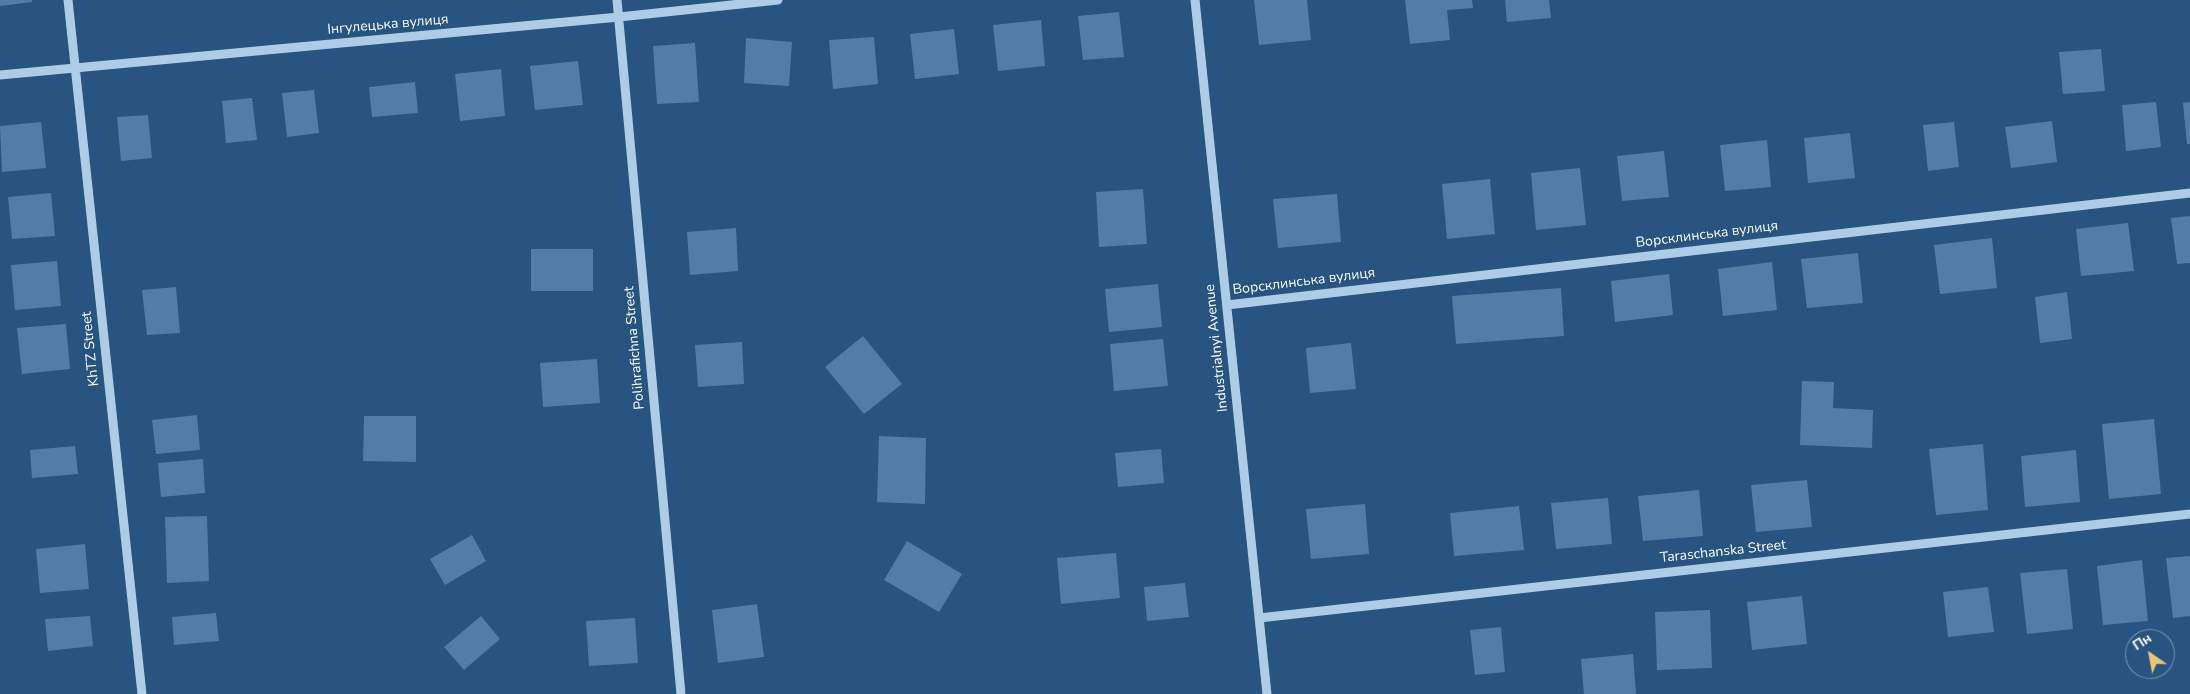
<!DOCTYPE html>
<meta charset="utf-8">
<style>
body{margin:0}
#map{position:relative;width:2190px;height:694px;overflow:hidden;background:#275481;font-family:"Nunito Sans",sans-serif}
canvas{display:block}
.north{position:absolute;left:2125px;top:629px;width:50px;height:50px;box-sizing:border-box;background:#275481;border:1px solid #7d98b3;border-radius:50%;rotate:327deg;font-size:14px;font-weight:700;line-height:20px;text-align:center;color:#fff}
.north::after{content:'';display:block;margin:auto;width:18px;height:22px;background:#eec375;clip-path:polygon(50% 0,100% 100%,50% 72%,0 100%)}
</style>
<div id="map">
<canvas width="2190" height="694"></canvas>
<div class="north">Пн</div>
</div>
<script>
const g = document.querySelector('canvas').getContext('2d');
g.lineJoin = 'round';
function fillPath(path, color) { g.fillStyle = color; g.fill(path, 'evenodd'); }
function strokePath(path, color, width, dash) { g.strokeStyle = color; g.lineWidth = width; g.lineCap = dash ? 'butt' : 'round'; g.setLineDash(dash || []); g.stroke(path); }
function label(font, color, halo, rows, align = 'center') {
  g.font = font + ' "Nunito Sans",sans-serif'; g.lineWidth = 4; g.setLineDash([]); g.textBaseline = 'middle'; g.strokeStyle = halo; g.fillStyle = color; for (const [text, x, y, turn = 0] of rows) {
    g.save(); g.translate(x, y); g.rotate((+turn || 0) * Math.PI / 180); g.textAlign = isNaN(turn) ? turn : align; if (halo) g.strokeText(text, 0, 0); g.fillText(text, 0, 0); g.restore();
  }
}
fillPath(new Path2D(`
 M0,0H32V2L0,6Z
 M1254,0H1307L1311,40L1259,45Z
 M1405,0H1472L1473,8L1447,10L1450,40L1410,44Z
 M1505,0H1549L1551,18L1507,22Z
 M1119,12L1124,57L1083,60L1078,16Z
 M1041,20L1045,66L998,71L993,25Z
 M954,29L959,74L915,79L910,34Z
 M874,37L878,84L833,89L829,40Z
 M746,38L792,42L789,86L744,83Z
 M695,43L699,102L657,104L653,46Z
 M2101,49L2105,91L2063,94L2059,52Z
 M578,61L583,105L535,110L530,66Z
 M501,69L505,116L460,121L455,74Z
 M415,82L418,113L372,117L369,87Z
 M314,90L319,133L287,137L282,93Z
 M252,98L257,140L226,143L222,101Z
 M2156,102L2161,147L2126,151L2122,105Z
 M2190,102V144H2187L2183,103Z
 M148,115L152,158L121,161L117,117Z
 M2052,121L2057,162L2011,168L2005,127Z
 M41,122L46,168L2,172L0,126Z
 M1954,122L1959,167L1928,171L1923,125Z
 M1850,133L1855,178L1808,183L1804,138Z
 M1767,140L1771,187L1725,191L1720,145Z
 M1664,151L1669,197L1622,201L1617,156Z
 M1580,168L1586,225L1536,230L1531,173Z
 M1490,179L1495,234L1447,239L1442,184Z
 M1143,189L1147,244L1099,247L1096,192Z
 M51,193L55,236L12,239L8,197Z
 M1337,194L1341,242L1278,248L1273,199Z
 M2190,216V263L2177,264L2171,218Z
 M2128,223L2134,271L2081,276L2076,229Z
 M736,228L738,271L690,275L687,232Z
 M1992,238L1997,288L1940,294L1934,245Z
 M531,249H593V291H531Z
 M1858,253L1863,303L1807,308L1801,259Z
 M57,261L61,306L15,310L11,265Z
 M1772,262L1777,310L1723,316L1718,269Z
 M1669,274L1673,315L1615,322L1611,281Z
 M1158,284L1162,327L1109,332L1105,289Z
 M176,287L180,333L147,335L142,290Z
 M1561,288L1564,336L1456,344L1452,296Z
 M2067,292L2072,339L2040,343L2035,297Z
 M66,324L70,369L22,374L17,328Z
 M863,336L902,384L864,414L825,367Z
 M1163,339L1168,386L1114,391L1110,344Z
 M742,342L744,384L698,387L695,345Z
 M1351,343L1356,389L1310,393L1306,348Z
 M597,359L600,403L543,407L540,363Z
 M1802,381L1834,382L1833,408L1873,410L1872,448L1800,445Z
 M197,415L200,450L156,454L152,420Z
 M364,416H416V462L363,461Z
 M2154,419L2161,494L2109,499L2102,424Z
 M879,436L926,438L925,504L877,502Z
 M1983,444L1988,510L1936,515L1929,449Z
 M75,446L78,474L32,478L30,450Z
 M1161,449L1164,483L1118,487L1115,453Z
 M2076,450L2080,502L2025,507L2021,456Z
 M203,459L205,493L161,497L158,463Z
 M1807,480L1812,527L1756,532L1751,485Z
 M1699,490L1703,536L1643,541L1638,496Z
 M1608,498L1612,544L1556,549L1551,503Z
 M1365,504L1369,554L1311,559L1306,509Z
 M1519,506L1524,550L1454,556L1450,513Z
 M207,516L209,581L167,583L165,517Z
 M472,535L486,561L445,585L430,559Z
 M907,541L962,574L939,612L884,580Z
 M85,544L89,589L40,593L36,549Z
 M1116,553L1120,598L1061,604L1057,558Z
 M2190,556V616L2173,618L2166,558Z
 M2142,560L2148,621L2103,625L2097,566Z
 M2067,569L2073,629L2027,634L2020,573Z
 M1185,583L1189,617L1147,621L1144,587Z
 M1988,587L1994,632L1948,637L1943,592Z
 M1802,596L1807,644L1752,650L1747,602Z
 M757,604L764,657L718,663L712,610Z
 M1710,610L1712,668L1657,670L1655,612Z
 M216,613L219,641L174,645L172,617Z
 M90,616L93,646L48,651L45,619Z
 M481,616L500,639L464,670L444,647Z
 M635,618L638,663L589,666L586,621Z
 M1501,627L1505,672L1475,675L1470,630Z
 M1633,654L1636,694H1584L1581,659Z`), '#507ea9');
strokePath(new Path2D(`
 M68,0L142,694
 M617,0L681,694
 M1195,0L1267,694
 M0,75L619,17L778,0
 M1227,305L2190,193
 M1259,618L2190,514`), '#afcce6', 9);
label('14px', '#fff', '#275481', [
 ["Інгулецька вулиця",388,25,-5],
 ["Ворсклинська вулиця",1707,235,-7],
 ["Ворсклинська вулиця",1304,282,-7],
 ["Polihrafichna Street",635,348,-95],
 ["Industrialnyi Avenue",1217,348,-96],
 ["KhTZ Street",91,349,-96],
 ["Taraschanska Street",1723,552,-6]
]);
</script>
